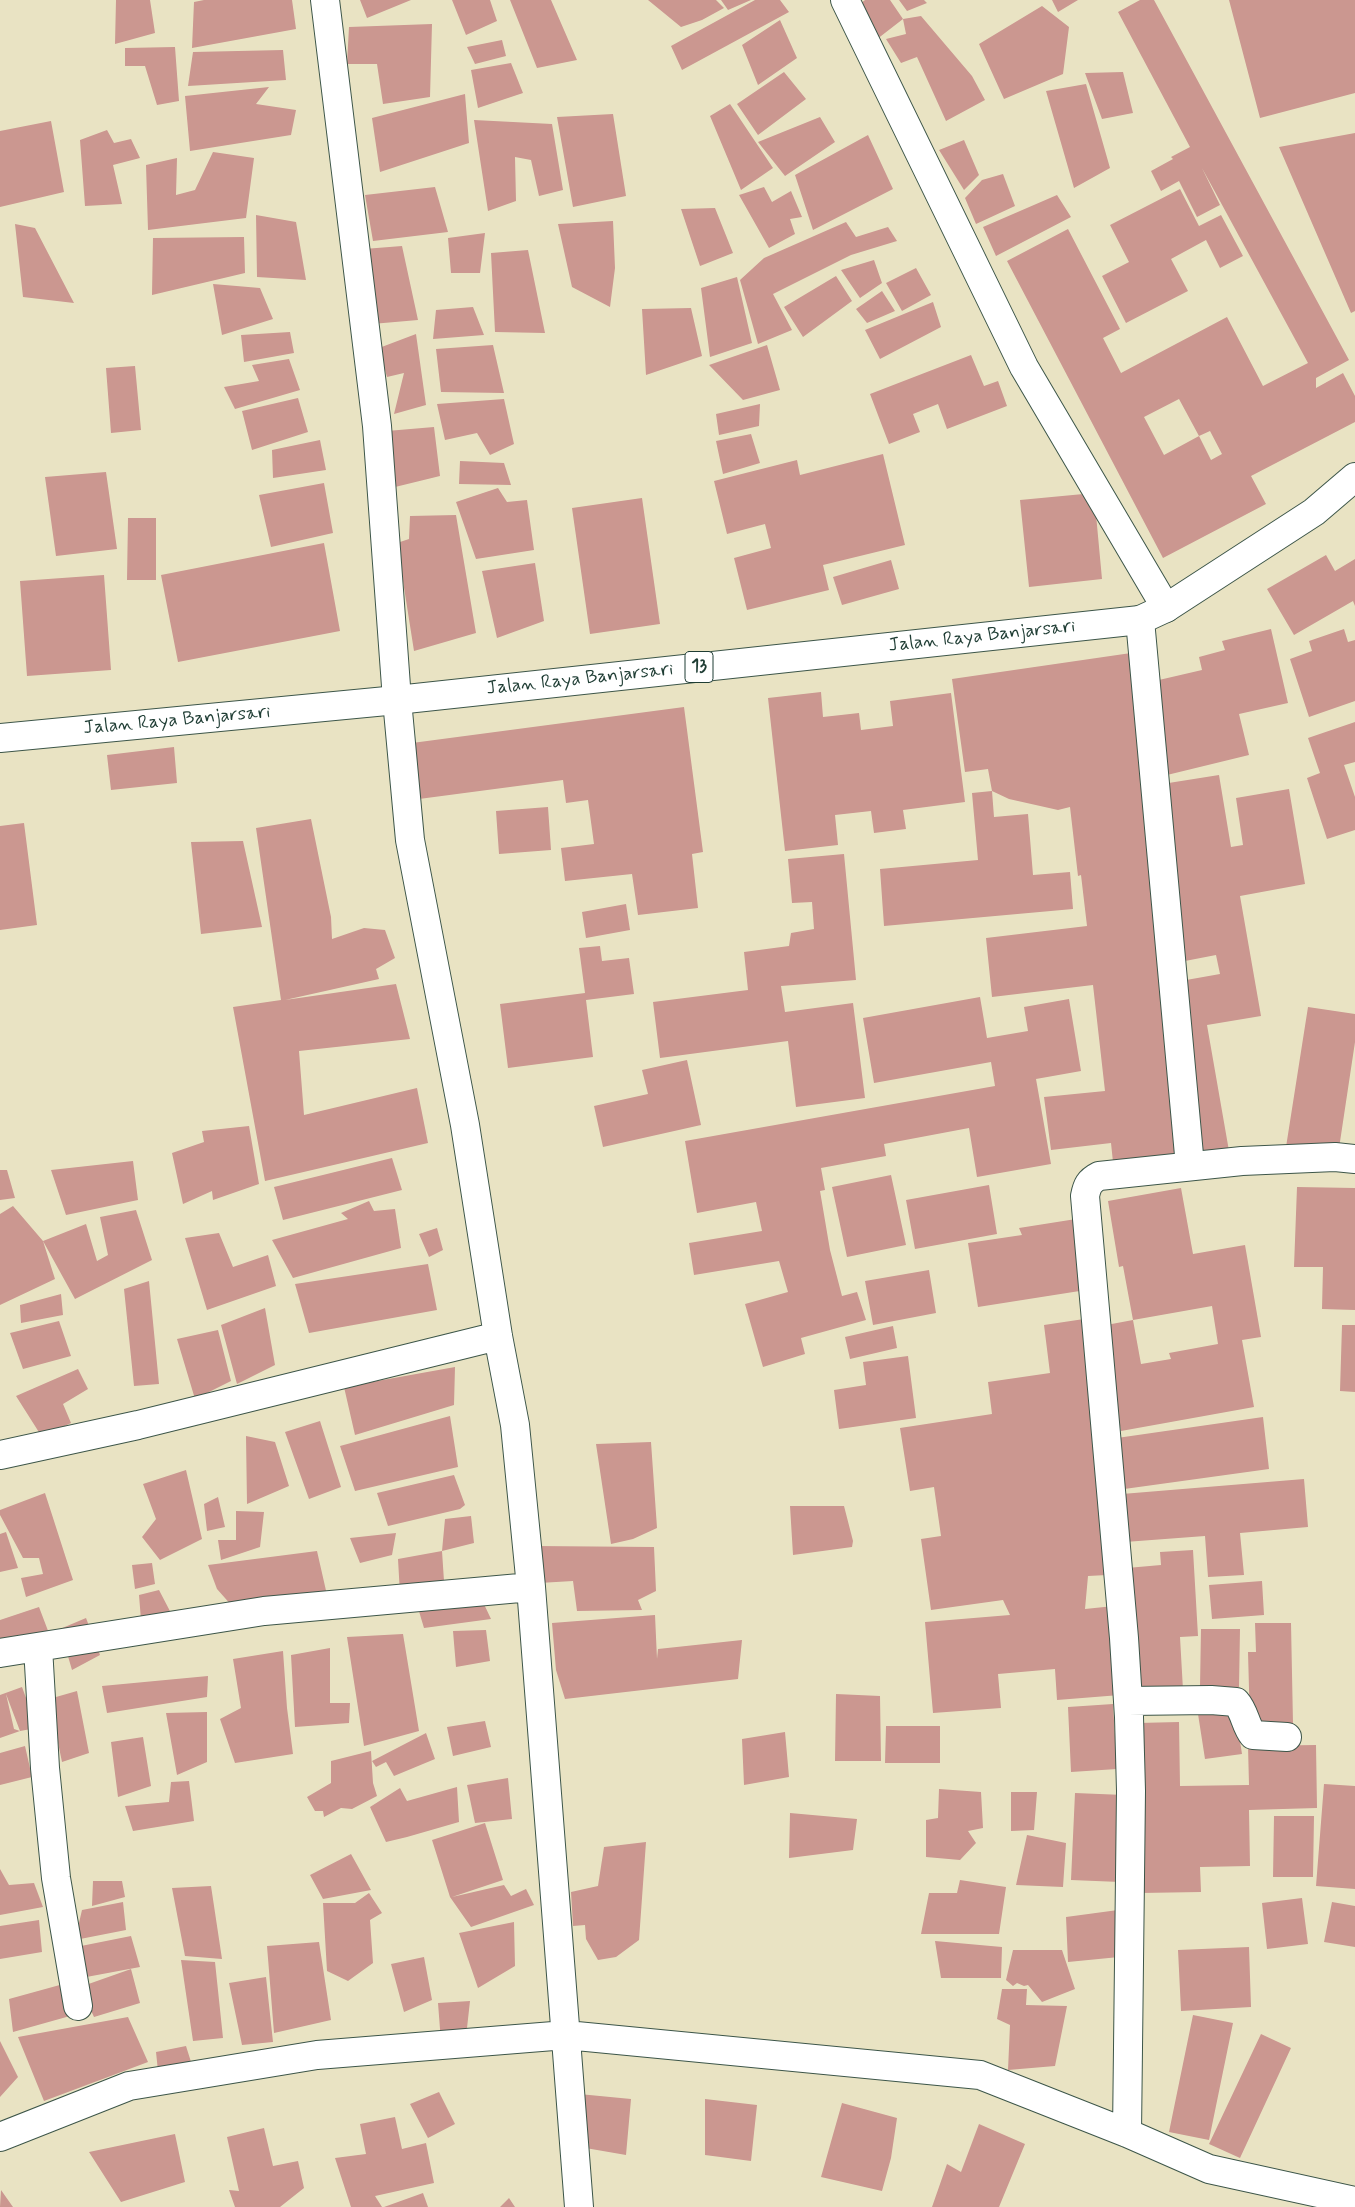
<!DOCTYPE html>
<html>
<head>
<meta charset="utf-8">
<style>
  body { margin:0 }
  canvas { display:block; background:#e9e3c3 }
</style>
</head>
<body>
<canvas width="1355" height="2207"></canvas>
<script>
const ctx = document.querySelector('canvas').getContext('2d');
ctx.lineJoin = 'round';
function fillPath(path, color) {
  ctx.fillStyle = color;
  ctx.fill(path, 'evenodd');
}
function stroke(path, color, width, dash) {
  ctx.strokeStyle = color;
  ctx.lineWidth = width;
  ctx.lineCap = dash ? 'butt' : 'round';
  ctx.setLineDash(dash || []);
  ctx.stroke(path);
}
function label(font, color, halo, rows, align = 'center') {
  ctx.font = font + ' Mynerve,sans-serif';
  ctx.lineWidth = 4;
  ctx.setLineDash([]);
  ctx.textBaseline = 'middle';
  ctx.strokeStyle = halo;
  ctx.fillStyle = color;
  for (const [text, x, y, turn = 0] of rows) {
    ctx.save();
    ctx.translate(x, y);
    ctx.rotate((+turn || 0) * Math.PI / 180);
    ctx.textAlign = isNaN(turn) ? turn : align;
    if (halo) ctx.strokeText(text, 0, 0);
    ctx.fillText(text, 0, 0);
    ctx.restore();
  }
}
const building = new Path2D(`
  M116,0H150L155,33L115,44Z
  M204,0H292L296,29L192,48L194,2Z
  M360,0H411L367,18Z
  M452,0H490L497,21L466,35Z
  M510,0H551L577,60L537,68Z
  M648,0H716L724,8L702,20L681,27Z
  M721,0H751L728,10Z
  M755,0H780L789,12L682,70L671,46Z
  M865,0H890L903,19L921,16L972,76L985,100L946,121L917,57L901,63L886,39L906,34L903,19L872,43L859,5Z
  M899,0H924L927,3L907,11Z
  M1052,0H1078L1058,12Z
  M1140,0H1154L1349,360L1316,378V388L1343,373L1355,396V422L1251,476L1266,504L1163,558L1007,261L1068,229L1120,329L1103,338L1121,373L1227,317L1263,386L1308,363L1202,168L1220,205L1197,217L1179,181L1161,191L1151,171L1173,159L1171,157L1190,147L1118,12ZM1179,399L1199,436L1210,431L1222,454L1211,460L1199,436L1164,455L1144,417Z
  M1229,0H1355V93L1260,118Z
  M1042,6L1069,27L1063,74L1004,99L979,44Z
  M780,20L797,58L758,85L742,45Z
  M432,24L430,97L383,104L377,64H347L349,27Z
  M502,40L506,56L475,64L467,47Z
  M175,47L179,101L157,105L145,66H125V48Z
  M283,50L286,80L188,86L193,52Z
  M511,63L523,93L478,108L471,70Z
  M784,72L806,99L758,135L737,104Z
  M1123,72L1133,113L1102,119L1085,73Z
  M1086,84L1110,168L1074,188L1046,91Z
  M269,87L256,104L296,110L291,135L190,151L185,96Z
  M465,94L469,143L380,172L372,118Z
  M730,104L773,168L741,190L710,116Z
  M613,114L626,196L573,207L557,117Z
  M820,117L835,142L785,176L758,142Z
  M474,120L552,124L563,190L539,196L531,160L515,157L516,201L488,211Z
  M51,121L64,192L0,207V131Z
  M107,130L114,143L131,139L140,158L113,165L122,204L85,206L80,140Z
  M1355,133V311L1351,313L1279,147Z
  M868,135L893,189L813,230L795,175Z
  M964,140L979,175L964,190L939,150Z
  M213,152L254,158L246,218L148,230L146,165L177,158L176,195L195,190Z
  M1003,174L1015,206L976,224L965,198L982,180Z
  M435,187L448,232L373,241L365,195Z
  M764,187L772,202L791,191L802,217L790,219L795,234L769,248L739,195Z
  M1180,189L1199,226L1221,215L1243,256L1220,268L1206,240L1171,259L1188,291L1126,323L1102,276L1129,262L1110,225Z
  M1057,195L1071,217L996,256L983,227Z
  M715,208L733,253L700,266L681,209Z
  M256,215L296,222L306,280L257,277Z
  M613,221L615,268L610,307L572,287L558,224Z
  M846,222L856,237L888,227L897,241L851,255L773,294L792,330L758,344L740,280L764,258Z
  M15,224L35,228L74,303L23,297Z
  M485,233L480,273H451L448,238Z
  M244,237L245,273L152,295L153,238Z
  M402,246L418,320L372,324L364,249Z
  M528,250L545,333L495,332L491,253Z
  M874,260L882,283L860,298L841,270Z
  M916,268L931,295L902,311L886,283Z
  M836,276L852,301L803,337L784,307Z
  M737,277L752,343L710,357L701,288Z
  M213,284L260,288L273,319L222,335Z
  M882,291L895,311L867,323L856,309Z
  M933,302L941,327L880,359L865,330Z
  M473,307L484,335L433,339L436,310Z
  M691,308L702,356L646,375L642,309Z
  M290,332L294,353L244,362L241,335Z
  M416,334L426,405L394,414L404,373L387,377L379,348Z
  M493,345L504,393L441,392L436,349Z
  M767,345L780,390L743,400L709,365Z
  M971,355L984,386L998,381L1007,406L947,429L938,404L913,414L920,432L889,444L870,394Z
  M289,359L300,390L235,409L224,387L259,381L252,365Z
  M135,366L141,430L111,433L106,368Z
  M298,398L308,432L252,450L242,411Z
  M504,399L514,444L490,455L477,433L445,440L437,404Z
  M760,404L759,426L719,435L716,414Z
  M434,427L440,476L391,488L387,431Z
  M751,434L760,463L723,474L716,441Z
  M320,440L326,470L273,478L272,450Z
  M883,454L905,545L823,565L829,590L747,610L734,558L771,548L765,524L727,534L714,481L797,460L800,475Z
  M460,461L504,463L511,485L459,484Z
  M106,472L117,549L56,556L45,477Z
  M324,483L333,533L271,547L259,495Z
  M498,488L507,502L527,500L534,550L476,559L456,502Z
  M1094,493L1102,579L1029,587L1020,500Z
  M642,498L660,624L590,634L572,508Z
  M456,515L476,633L414,651L397,543L409,539L410,516Z
  M128,518H156V580H127Z
  M324,543L340,631L178,662L161,575Z
  M1326,555L1335,571L1355,559V606L1353,601L1294,635L1267,589Z
  M891,560L899,589L842,605L833,577Z
  M535,563L544,621L497,638L482,571Z
  M104,575L111,670L27,676L20,581Z
  M1271,629L1288,703L1239,714L1249,755L1167,775L1146,683L1202,670L1199,657L1225,650L1222,641Z
  M1344,629L1348,642L1355,640V701L1309,717L1290,659L1312,651L1309,641Z
  M1131,653L1184,1153L1113,1162L1111,1143L1051,1150L1044,1097L1105,1091L1093,985L992,997L986,938L1087,926L1081,875L1078,876L1070,807L1058,810L1009,799L992,791L994,817L1028,814L1033,875L1070,872L1073,909L884,926L880,869L978,860L972,793L992,791L988,769L965,772L952,679Z
  M821,692L823,717L859,713L861,730L893,726L890,701L951,693L965,802L903,810L906,829L874,833L871,811L835,815L838,845L785,851L768,698Z
  M684,707L703,852L692,854L698,908L638,915L632,874L565,881L561,848L594,844L588,800L566,803L563,780L419,799L412,743Z
  M1355,722V762L1344,765L1355,797V830L1327,839L1307,778L1320,773L1308,738Z
  M174,747L177,783L111,790L107,755Z
  M1219,775L1231,847L1243,845L1236,798L1289,789L1305,884L1240,896L1261,1016L1207,1025L1229,1151L1204,1155L1175,982L1220,974L1216,955L1185,961L1156,785Z
  M548,807L551,850L499,854L496,811Z
  M311,819L331,917L332,939L364,928L385,930L395,958L376,969L379,979L285,1000L396,984L410,1039L299,1051L304,1115L417,1088L428,1143L265,1181L233,1007L281,1000L256,828Z
  M24,823L37,925L0,930V826Z
  M243,841L262,927L201,934L191,842Z
  M844,854L856,980L781,986L785,1012L853,1003L865,1098L796,1107L788,1041L660,1058L653,1002L748,990L744,952L789,946L791,933L814,929L812,902L792,903L788,859Z
  M626,904L630,930L586,938L582,912Z
  M600,946L602,961L629,958L634,994L586,1000L593,1057L508,1068L500,1004L585,993L579,948Z
  M980,997L987,1038L1028,1031L1024,1007L1069,999L1081,1071L1036,1079L1051,1164L977,1177L969,1128L884,1144L886,1156L821,1168L825,1190L820,1191L830,1250L842,1296L857,1292L866,1320L801,1338L805,1354L763,1367L745,1304L788,1292L779,1261L694,1275L689,1243L762,1231L756,1202L697,1213L685,1141L995,1086L991,1062L874,1083L863,1018Z
  M1308,1007L1355,1014V1042L1338,1155L1286,1147Z
  M687,1060L701,1125L603,1147L594,1106L648,1094L642,1070Z
  M249,1126L259,1184L213,1200L212,1191L183,1204L172,1153L204,1142L202,1131Z
  M392,1158L402,1190L283,1220L274,1187Z
  M133,1161L138,1200L66,1215L51,1170Z
  M0,1170H7L15,1198L0,1200Z
  M891,1175L906,1245L847,1257L832,1187Z
  M989,1185L997,1234L915,1249L906,1200Z
  M1297,1187L1355,1188V1310L1322,1309L1323,1267H1294Z
  M1181,1188L1193,1254L1245,1245L1261,1337L1242,1340L1254,1407L1121,1431L1101,1326L1133,1320L1123,1266L1119,1267L1108,1201ZM1212,1306L1218,1344L1169,1353L1171,1359L1141,1364L1133,1320Z
  M369,1201L374,1211L395,1209L401,1248L293,1278L272,1240L348,1219L341,1213Z
  M13,1206L43,1241L55,1279L0,1305V1214Z
  M136,1210L152,1260L75,1299L43,1241L86,1224L97,1261L108,1255L100,1217Z
  M1076,1219L1086,1290L978,1307L968,1243L1022,1235L1019,1228Z
  M437,1228L443,1250L429,1257L419,1234Z
  M219,1233L233,1267L268,1255L276,1286L207,1310L185,1238Z
  M428,1264L437,1310L309,1333L295,1284Z
  M929,1270L936,1313L873,1325L865,1281Z
  M149,1281L159,1384L134,1386L124,1289Z
  M61,1294L63,1315L21,1323L20,1305Z
  M265,1308L275,1365L237,1384L221,1325Z
  M1084,1319L1107,1575L1088,1576L1085,1609L1114,1606L1120,1695L1057,1700L1055,1669L998,1674L1001,1708L933,1713L925,1622L1010,1615L1003,1600L931,1610L921,1539L941,1536L934,1487L910,1491L900,1428L992,1414L988,1382L1050,1373L1044,1325Z
  M59,1321L71,1356L23,1369L10,1333Z
  M1342,1325H1355V1392L1340,1391Z
  M893,1326L897,1348L850,1359L845,1337Z
  M218,1330L231,1381L195,1399L177,1339Z
  M908,1356L916,1418L839,1429L834,1390L866,1385L863,1362Z
  M455,1367L454,1405L355,1435L344,1387Z
  M78,1369L88,1389L63,1404L71,1423L42,1437L16,1396Z
  M450,1416L458,1467L355,1491L340,1446Z
  M1263,1417L1269,1469L1117,1490L1110,1439Z
  M320,1421L341,1487L309,1499L285,1432Z
  M246,1436L275,1442L289,1486L247,1504Z
  M651,1442L657,1528L633,1539L611,1544L596,1444Z
  M186,1470L202,1539L160,1560L142,1537L156,1519L143,1484Z
  M454,1475L465,1505L460,1509L388,1526L377,1493Z
  M1304,1479L1308,1527L1240,1533L1244,1575L1208,1577L1205,1536L1125,1542L1122,1494Z
  M45,1493L73,1580L26,1597L21,1578L43,1574L39,1558H23L0,1515V1510Z
  M218,1497L225,1527L207,1531L204,1504Z
  M790,1506H844L853,1541L852,1547L793,1555Z
  M236,1511L264,1512L260,1547L221,1560L218,1540H236Z
  M471,1516L474,1543L442,1551L445,1519Z
  M6,1532L18,1568L0,1572V1534Z
  M396,1533L392,1555L360,1563L350,1538Z
  M535,1546L654,1547L656,1591L638,1600L642,1610L577,1611L573,1581L539,1583Z
  M1193,1550L1198,1636L1180,1637L1183,1690L1135,1694L1127,1568L1161,1565L1160,1552Z
  M317,1551L327,1595L240,1615L217,1589L208,1565Z
  M442,1551L444,1581L400,1594L398,1559Z
  M152,1563L155,1584L135,1589L132,1565Z
  M1262,1581L1264,1615L1212,1619L1209,1585Z
  M474,1583L491,1619L424,1628L415,1598Z
  M159,1590L172,1615L141,1620L139,1595Z
  M39,1607L50,1636L0,1663V1620Z
  M655,1615L657,1659L658,1649L742,1640L738,1679L565,1699L556,1670L552,1623Z
  M86,1618L100,1655L72,1670L60,1629Z
  M1255,1623H1291L1293,1724L1250,1725L1248,1652H1256Z
  M1201,1629H1240L1239,1687H1200Z
  M486,1630L490,1661L456,1667L453,1631Z
  M403,1634L419,1731L364,1746L347,1637Z
  M330,1648V1703H350L349,1723L295,1727L291,1655Z
  M283,1651L287,1708L293,1754L235,1763L220,1719L241,1708L233,1659Z
  M208,1676L207,1697L107,1713L102,1686Z
  M22,1687L37,1728L20,1731L6,1694L14,1729L20,1731L0,1738V1695Z
  M77,1691L89,1753L62,1762L49,1699Z
  M836,1694L880,1696L881,1761H835Z
  M1113,1704L1117,1769L1071,1772L1068,1707Z
  M1235,1709L1242,1754L1205,1759L1198,1714Z
  M207,1712V1762L177,1775L166,1713Z
  M485,1721L491,1747L453,1756L447,1727Z
  M1179,1722L1180,1786L1249,1785L1248,1746L1316,1745L1317,1808L1249,1810L1250,1866L1200,1867L1201,1892L1140,1893L1138,1723Z
  M886,1726H940V1763H885Z
  M785,1732L789,1777L744,1785L742,1739Z
  M426,1733L435,1759L394,1776L386,1762L376,1767L372,1761Z
  M143,1737L151,1786L118,1797L111,1742Z
  M25,1746L32,1777L0,1785V1753Z
  M371,1751L373,1783L377,1796L352,1809L341,1808L324,1817L323,1811H315L307,1797L331,1783V1761Z
  M508,1778L512,1819L475,1823L467,1785Z
  M189,1781L194,1821L133,1831L125,1806L169,1802L171,1782Z
  M1324,1784L1355,1786V1889L1316,1886Z
  M457,1787L459,1822L407,1837L386,1842L370,1807L400,1788L407,1801Z
  M939,1789L981,1792L983,1828L968,1831L976,1843L960,1860L926,1857V1820L938,1818Z
  M1011,1792H1037L1034,1830L1011,1831Z
  M1075,1793L1124,1795L1120,1882L1071,1880Z
  M790,1813L857,1819L853,1850L789,1858Z
  M1274,1816H1314L1313,1877H1273Z
  M485,1823L503,1880L452,1897L504,1885L511,1896L526,1889L534,1905L471,1927L450,1897L432,1840Z
  M1027,1835L1066,1843L1063,1887L1016,1885Z
  M646,1842L639,1940L616,1957L598,1960L586,1939L585,1925L573,1926L571,1892L598,1886L604,1847Z
  M351,1854L371,1890L323,1899L310,1875Z
  M0,1869L9,1885L34,1883L43,1907L0,1915Z
  M960,1880L1006,1887L999,1934H921L929,1893H957Z
  M93,1881H122L125,1897L92,1906Z
  M211,1886L222,1959L185,1956L172,1888Z
  M369,1893L382,1913L370,1920L373,1963L348,1981L327,1971L323,1903H355Z
  M1302,1898L1308,1944L1267,1949L1262,1903Z
  M123,1902L126,1930L75,1940L82,1910Z
  M1332,1902L1355,1906V1947L1324,1942Z
  M1118,1910L1119,1957L1068,1962L1066,1917Z
  M39,1920L42,1952L0,1959V1926Z
  M514,1922L515,1966L478,1988L459,1933Z
  M131,1936L140,1967L81,1978V1946Z
  M935,1941L1002,1947L1001,1978H941Z
  M319,1942L331,2020L274,2033L267,1946Z
  M1249,1947L1251,2007L1181,2011L1178,1950Z
  M1013,1950H1062L1075,1989L1042,2002L1028,1985L1024,1986L1017,1983L1013,1986L1006,1980Z
  M424,1957L432,2000L404,2012L391,1964Z
  M181,1960L215,1962L223,2038L193,2041Z
  M131,1969L140,2003L94,2017L80,1987Z
  M266,1977L273,2042L242,2045L229,1983Z
  M67,1983L70,2016L13,2032L9,1999Z
  M1002,1989H1027L1026,2005L1067,2006L1055,2066L1008,2070L1010,2025L997,2019Z
  M470,2001L466,2037L441,2042L438,2003Z
  M1193,2015L1233,2023L1209,2140L1169,2132Z
  M128,2017L148,2062L44,2101L18,2037Z
  M1261,2034L1291,2048L1240,2158L1209,2144Z
  M0,2041L18,2077L0,2097Z
  M186,2046L197,2081L160,2090L156,2052Z
  M439,2092L455,2124L428,2138L410,2104Z
  M579,2094L631,2099L626,2155L574,2146Z
  M705,2099L757,2105L751,2161L705,2155Z
  M842,2103L897,2118L891,2158L882,2191L821,2177Z
  M395,2117L402,2149L426,2143L434,2183L375,2196L382,2207H351L335,2158L366,2154L360,2124Z
  M979,2124L1025,2144L999,2207H932L947,2164L961,2172Z
  M264,2128L273,2166L298,2161L304,2188L280,2207H235L229,2190L239,2191L227,2137Z
  M175,2134L185,2182L121,2202L89,2152Z
  M1,2190L13,2207H0Z
  M423,2193L428,2207H384Z
  M509,2198L515,2207H500Z`);
const street = new Path2D(`
  M325,0L377,426L397,700L410,840L465,1125L498,1336L515,1425L531,1587L579,2207
  M845,0L1024,367L1166,608
  M1140,620L1190,1166
  M0,1455L138,1425L498,1336
  M38,1647L45,1768L56,1878L78,2006
  M0,1653L264,1611L531,1587
  M1128,1701L1211,1700L1236,1702C1245,1712 1245,1725 1253,1735L1287,1737
  M1127,2133L1131,1791L1129,1717L1124,1638L1085,1196C1087,1186 1089,1181 1099,1176L1242,1161L1335,1157L1355,1159
  M0,2137L129,2086L317,2055L566,2035L980,2075L1127,2133L1209,2169L1355,2201`);
const highway = new Path2D(`
  M0,738L397,700L1140,620L1166,608L1314,512L1355,477`);
const shields = [
  [699,667,28]
];
const shieldNames = [
  ["13",699,667]
];
const streetNames = [
  ["Jalan Raya Banjarsari",982,637,-6],
  ["Jalan Raya Banjarsari",580,680,-6],
  ["Jalan Raya Banjarsari",177,721,-5]
];
fillPath(building, '#cb9790');
stroke(street, '#3d5649', 30);
stroke(highway, '#3d5649', 30);
stroke(street, '#fff', 28);
stroke(highway, '#fff', 28);
for (const [x, y, w] of shields) {
  const box = new Path2D();
  box.roundRect(x - w / 2, y - 15.5, w, 31, 4);
  ctx.fillStyle = '#fff';
  ctx.fill(box);
  stroke(box, '#1f3d34', 1);
}
label('bold 18px', '#1f3d34', null, shieldNames);
label('19px', '#1f3d34', '#fff', streetNames);
</script>
</body>
</html>
